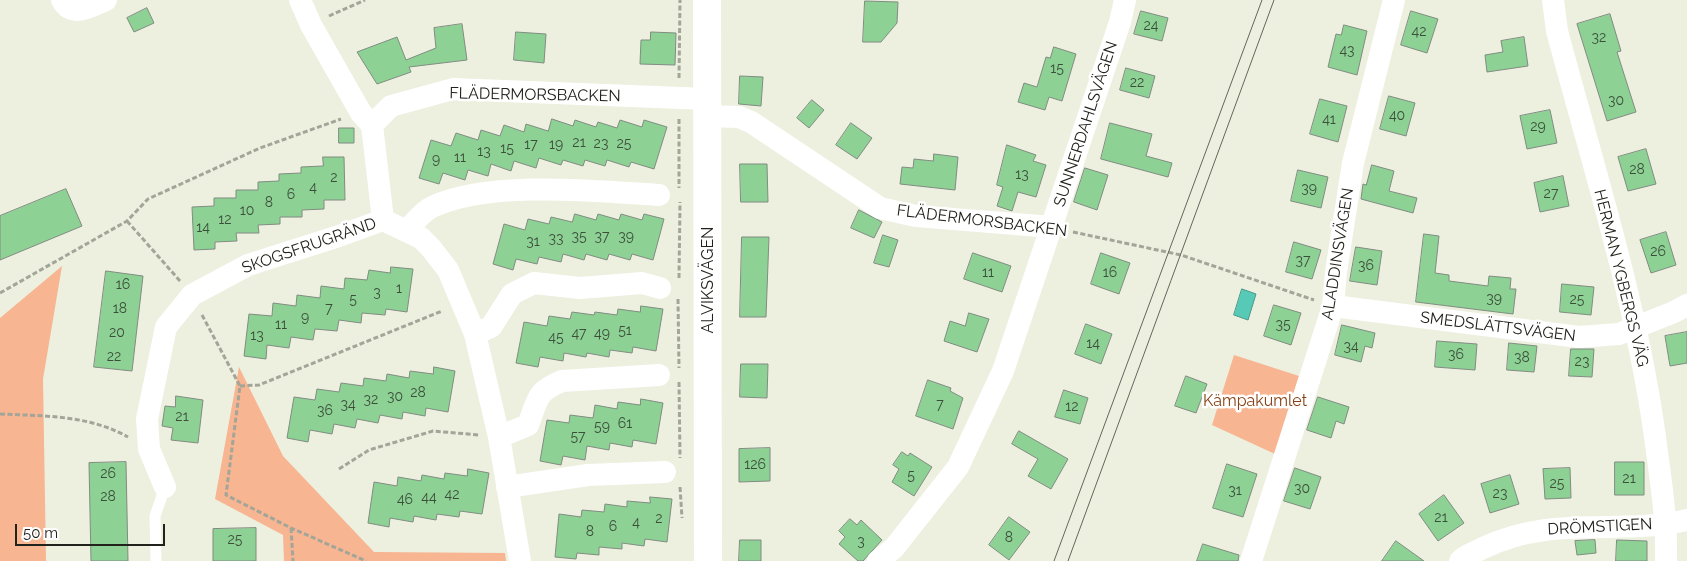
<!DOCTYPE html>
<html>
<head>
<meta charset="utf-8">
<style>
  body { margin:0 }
  #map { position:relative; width:1687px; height:561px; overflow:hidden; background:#edefdf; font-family:Raleway,sans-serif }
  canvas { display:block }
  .scale { position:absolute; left:15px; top:524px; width:150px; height:22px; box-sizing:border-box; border:2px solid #21221c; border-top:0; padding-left:6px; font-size:15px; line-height:18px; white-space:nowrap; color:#21221c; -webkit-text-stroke:4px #fff; paint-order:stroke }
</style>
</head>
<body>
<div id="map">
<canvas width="1687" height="561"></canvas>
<div class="scale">50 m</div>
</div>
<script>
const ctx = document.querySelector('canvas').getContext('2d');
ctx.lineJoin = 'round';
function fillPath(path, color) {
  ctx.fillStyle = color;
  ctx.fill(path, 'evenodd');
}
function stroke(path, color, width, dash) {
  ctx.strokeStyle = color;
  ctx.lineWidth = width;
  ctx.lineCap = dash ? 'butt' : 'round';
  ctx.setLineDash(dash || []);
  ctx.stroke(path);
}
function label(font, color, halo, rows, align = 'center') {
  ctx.font = font + ' Raleway,sans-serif';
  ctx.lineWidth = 5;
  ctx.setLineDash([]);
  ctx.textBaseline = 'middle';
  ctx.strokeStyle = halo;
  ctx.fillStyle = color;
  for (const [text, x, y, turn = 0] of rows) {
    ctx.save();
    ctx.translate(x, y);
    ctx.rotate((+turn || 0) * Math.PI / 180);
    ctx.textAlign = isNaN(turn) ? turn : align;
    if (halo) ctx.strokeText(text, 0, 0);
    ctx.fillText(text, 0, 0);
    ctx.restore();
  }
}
const green = new Path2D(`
  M62,266L43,379L46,561H0V318Z
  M1234,355L1299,376L1275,454L1212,425Z
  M239,367L283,456L374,552L505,553L506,561H284L283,535L215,499Z`);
const water = new Path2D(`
  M1242,289L1256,294L1248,320L1234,315Z`);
const building = new Path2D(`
  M865,1L898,2L897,23L881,42H863Z
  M147,8L154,23L134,32L127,18Z
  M1141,11L1168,18L1162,41L1134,34Z
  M1411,11L1438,19L1427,53L1401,45Z
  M1610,14L1621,51L1617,52L1636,112L1607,121L1577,24Z
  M462,24L467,60L409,67L411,72L377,84L357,52L397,37L406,60L436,48L434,28Z
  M1344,25L1367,31L1357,75L1328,67L1336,34L1341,35Z
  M516,32L546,34L544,63L514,60Z
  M651,32L676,33L675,65L640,64L641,40H650Z
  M1524,37L1528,66L1487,72L1485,55L1503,52L1501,41Z
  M1054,47L1076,54L1062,101L1049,97L1045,110L1018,102L1024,83L1037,87L1046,57L1050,58Z
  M1126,68L1155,76L1149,98L1120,90Z
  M740,76L763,77L761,106L739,104Z
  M1389,96L1415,103L1406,136L1380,129Z
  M1320,99L1347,106L1338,142L1310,134Z
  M812,100L824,110L809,128L797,118Z
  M1550,110L1557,143L1527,149L1520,116Z
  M552,119L573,126L575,120L596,127L598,122L617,128L620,120L642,127L644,120L667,127L654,169L631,162L629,167L607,160L605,166L585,160L583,166L563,160L561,165L539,158L536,168L514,161L511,171L491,164L488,176L468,170L465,180L443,173L439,184L419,178L431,140L451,146L456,133L478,140L481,130L500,136L504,125L524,132L526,124L548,131Z
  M851,123L872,138L857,159L836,145Z
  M1110,123L1152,134L1146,156L1172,163L1168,177L1101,159Z
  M339,128H354V143H339Z
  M1007,145L1036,155L1033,161L1046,165L1036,197L1018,192L1012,211L997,206L1003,187L997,185Z
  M1646,149L1656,184L1628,191L1618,157Z
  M934,154L958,157L955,190L900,184L902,167L913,168L914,159L933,161Z
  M323,157H344L345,200H324V209L302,210V217H280V224L258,225L259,233H236L237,241L215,242V249L194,250L192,207L214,206V198H236V190H258V182L279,181V174L301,173V167L323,166Z
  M740,164H767L768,202H741Z
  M1372,165L1394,171L1389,191L1417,198L1413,213L1361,199L1363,184L1366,185Z
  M1085,168L1108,175L1097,210L1074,202Z
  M1298,170L1328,177L1321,208L1291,201Z
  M1563,176L1569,206L1540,212L1534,183Z
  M66,189L82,226L0,260V216Z
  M859,210L882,222L874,238L851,228Z
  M575,214L596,220L598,214L619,220L621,214L642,220L644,214L664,219L653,260L632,254L630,260L609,254L607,260L586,254L584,260L563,254L561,262L539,257L537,264L516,259L513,270L493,264L504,224L525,230L528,219L549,224L551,217L572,222Z
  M1666,232L1676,265L1651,273L1640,240Z
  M1424,234L1439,236L1435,273L1449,275V281L1488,286L1489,276L1511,278L1510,289H1516L1513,314L1416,302Z
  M883,235L898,240L889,267L874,263Z
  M742,237H769L766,317H740Z
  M1294,242L1321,250L1312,279L1286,272Z
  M1356,247L1382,251L1377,285L1350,281Z
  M973,253L1011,266L1002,292L964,279Z
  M1101,253L1130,263L1119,294L1091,284Z
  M391,267L413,269L407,312L386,309L385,315L362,313L361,323L339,320L337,331L315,329L313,340L291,337L289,348L267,345L266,359L244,356L249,314L272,316L273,303L296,306L297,295L320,298L321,286L344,289L345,278L367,280L369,270L390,273Z
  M106,271L143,276L132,371L94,367Z
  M1562,284L1594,287L1591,315L1560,312Z
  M1274,305L1301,313L1291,345L1264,336Z
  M641,306L663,309L656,351L633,347L632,353L610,350L609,357L587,353L586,357L564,353L563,361L540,357L538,367L516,363L524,322L547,326L549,316L570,319L572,312L594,315L595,312L617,315L618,309L640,312Z
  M969,313L989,319L977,352L944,341L950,321L965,326Z
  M1086,324L1112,334L1101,364L1075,354Z
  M1342,325L1375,333L1372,348L1365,346L1361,362L1335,355Z
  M1687,332V363L1670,366L1665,336Z
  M1437,341L1477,344L1475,370L1435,367Z
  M1509,343L1537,346L1534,372L1507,370Z
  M1571,349H1594L1592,377L1569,376Z
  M741,364H768L767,398L740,397Z
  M434,367L455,371L448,412L426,408L425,416L403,412L402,419L380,415L378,423L357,419L355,428L334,424L332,434L310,430L308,442L287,438L294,397L315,400L317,389L339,392L341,383L363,386L364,378L386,381L387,374L409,378L410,371L433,374Z
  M1186,376L1207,384L1196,413L1175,406Z
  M928,380L951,388L950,391L963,398L953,429L916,416Z
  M1064,390L1088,398L1080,424L1055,417Z
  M176,396L203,400L198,443L171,440L173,428L162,426L165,406L175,407Z
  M1318,397L1349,407L1344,424L1336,421L1331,438L1307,430Z
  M641,399L663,403L656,444L633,440L632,447L610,443L609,450L587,446L585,460L563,456L561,465L540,461L547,420L569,423L570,415L593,418L595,405L617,409L618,402L640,405Z
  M1019,431L1068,459L1051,489L1028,476L1038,459L1012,444Z
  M770,448V481L739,482V449Z
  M902,452L908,456L910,453L932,467L914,496L892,482L899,469L893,465Z
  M126,462L128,561H91L89,463Z
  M1615,462H1644V495H1615Z
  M1227,464L1257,474L1243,517L1213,508Z
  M1295,468L1321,477L1310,509L1284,501Z
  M1570,468L1571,498L1545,499L1543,469Z
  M468,469L489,473L482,514L460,511L459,517L437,514L436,520L414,516L413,522L390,518L389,527L368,523L374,482L397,486L398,477L421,481L422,475L444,479L445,473L467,476Z
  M1510,475L1519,504L1490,513L1481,484Z
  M1444,495L1464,523L1438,541L1419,514Z
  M650,497L672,499L667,542L645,539L644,546L622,543V549L599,547V555L577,553L576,559L555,557L559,514L581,517L582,510L604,512L605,504L627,507V501L650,503Z
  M1009,517L1030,532L1009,560L989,545Z
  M850,519L857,525L861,520L882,540L863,561H858L839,544L845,537L839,531Z
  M256,528V561H213V529Z
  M740,540H761V561H739Z
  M1595,540L1596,553L1577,555L1575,541Z
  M1617,540L1647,541V561H1616Z
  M1396,541L1424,561H1382Z
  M1203,544L1239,555L1238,561H1197Z`);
const path = new Path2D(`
  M329,16L365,0
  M679,78L680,0
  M679,119V188
  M127,221L180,281
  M1073,232L1181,255L1314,300
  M679,278L680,202
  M0,293L127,221L148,199L260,148L341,119
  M678,299L679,368
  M202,315L240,386L226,495L291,528L366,561
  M679,382L680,458
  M240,386L259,385L442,311
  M0,414C44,416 89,415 128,437
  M339,469L369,450L433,431L479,435
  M680,487L682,518
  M291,528L293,561`);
const service = new Path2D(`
  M156,561L155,516L165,487`);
const minor = new Path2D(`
  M62,0C72,19 91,6 106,0
  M300,0L311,25L361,113L372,125L383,220L421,238L431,248L448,270L475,334L499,437L520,561
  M1553,0L1557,31C1594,170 1639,308 1657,452C1662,488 1667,524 1666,561
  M707,116L739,117L751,122L880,208L916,216L1052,227
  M372,125L391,106L453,89L707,99
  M407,230C414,223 423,211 432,207C490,180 596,191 659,195
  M1333,306L1579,337L1619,334L1674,312L1687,305
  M475,334L491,327L512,294L534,283L580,288L642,283L660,288
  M499,437L528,425C538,400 535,392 562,381L659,375
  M165,487L149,449L147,419L166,327L192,295L248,265L339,236L383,220
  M507,487L588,475L665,472
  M878,561L894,548L958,467L1003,371L1120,22L1125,0
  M1251,561L1333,306L1336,272L1353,163L1394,0
  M1460,561C1465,555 1476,552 1483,548C1553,514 1617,536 1687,520`);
const tertiary = new Path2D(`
  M707,0L708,561`);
const tram = new Path2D(`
  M1054,561L1262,0
  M1068,561L1274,0`);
const numberNames = [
  ["24",1151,26],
  ["42",1419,32],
  ["32",1599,38],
  ["43",1347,51],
  ["15",1057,69],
  ["22",1137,83],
  ["30",1616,101],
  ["40",1397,116],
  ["41",1329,120],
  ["29",1538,127],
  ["21",579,143],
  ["23",601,144],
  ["25",624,144],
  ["17",531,145],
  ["19",556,145],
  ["15",507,149],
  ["13",484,152],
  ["11",460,158],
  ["9",436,160],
  ["28",1637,170],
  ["13",1022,175],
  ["2",334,178],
  ["4",313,188],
  ["39",1309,189],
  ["27",1551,194],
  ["6",291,195],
  ["8",269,203],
  ["10",247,211],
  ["12",225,220],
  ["14",203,228],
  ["35",579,237],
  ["37",602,237],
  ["39",626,237],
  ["33",556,239],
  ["31",533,242],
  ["26",1658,252],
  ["37",1303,261],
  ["36",1366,266],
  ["11",988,273],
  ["16",1110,273],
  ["16",123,285],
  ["1",399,289],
  ["3",377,293],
  ["39",1494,299],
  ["5",353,300],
  ["25",1577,300],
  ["18",120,309],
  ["7",329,309],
  ["9",305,318],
  ["11",281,325],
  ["35",1283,325],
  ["51",625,331],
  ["20",117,333],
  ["47",579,334],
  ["49",602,334],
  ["13",257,336],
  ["45",556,338],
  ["14",1093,344],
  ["34",1351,347],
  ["36",1456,355],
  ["22",114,357],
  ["38",1522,358],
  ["23",1582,362],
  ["28",418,393],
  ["30",395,397],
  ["32",371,400],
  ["34",348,405],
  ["7",940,405],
  ["12",1072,407],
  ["36",325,411],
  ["21",182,417],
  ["61",625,424],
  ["59",602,427],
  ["57",578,437],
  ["126",755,465],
  ["26",108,474],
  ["5",911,476],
  ["21",1629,479],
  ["25",1557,484],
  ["30",1302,489],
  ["31",1235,491],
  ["23",1500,494],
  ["42",452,495],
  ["28",108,497],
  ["44",429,498],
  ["46",405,500],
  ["21",1441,518],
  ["2",659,519],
  ["4",636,523],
  ["6",613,527],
  ["8",590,532],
  ["8",1009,538],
  ["25",235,540],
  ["3",861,542]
];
const streetNames = [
  ["FLÄDERMORSBACKEN",535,95,1],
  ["SUNNERDAHLSVÄGEN",1086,124,-72],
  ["FLÄDERMORSBACKEN",982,221,7],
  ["SKOGSFRUGRÄND",309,246,-19],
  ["ALADDINSVÄGEN",1338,254,-81],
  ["HERMAN YGBERGS VÄG",1621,278,76],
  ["ALVIKSVÄGEN",708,280,-90],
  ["SMEDSLÄTTSVÄGEN",1498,327,7],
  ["DRÖMSTIGEN",1600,527,-3]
];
const parkNames = [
  ["Kämpakumlet",1255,401]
];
fillPath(green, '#f7b592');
fillPath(water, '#57cab7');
stroke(water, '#479888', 1);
fillPath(building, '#8dd195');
stroke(building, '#808c81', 1);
stroke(path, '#a3a598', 3, [5, 2.5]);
stroke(service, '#fff', 11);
stroke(minor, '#fff', 22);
stroke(tertiary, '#fff', 28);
stroke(tram, '#64665c', 1);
label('14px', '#3c4e3a', null, numberNames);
label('16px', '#21221c', '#fff', streetNames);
label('16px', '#874114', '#fff', parkNames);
</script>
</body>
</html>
